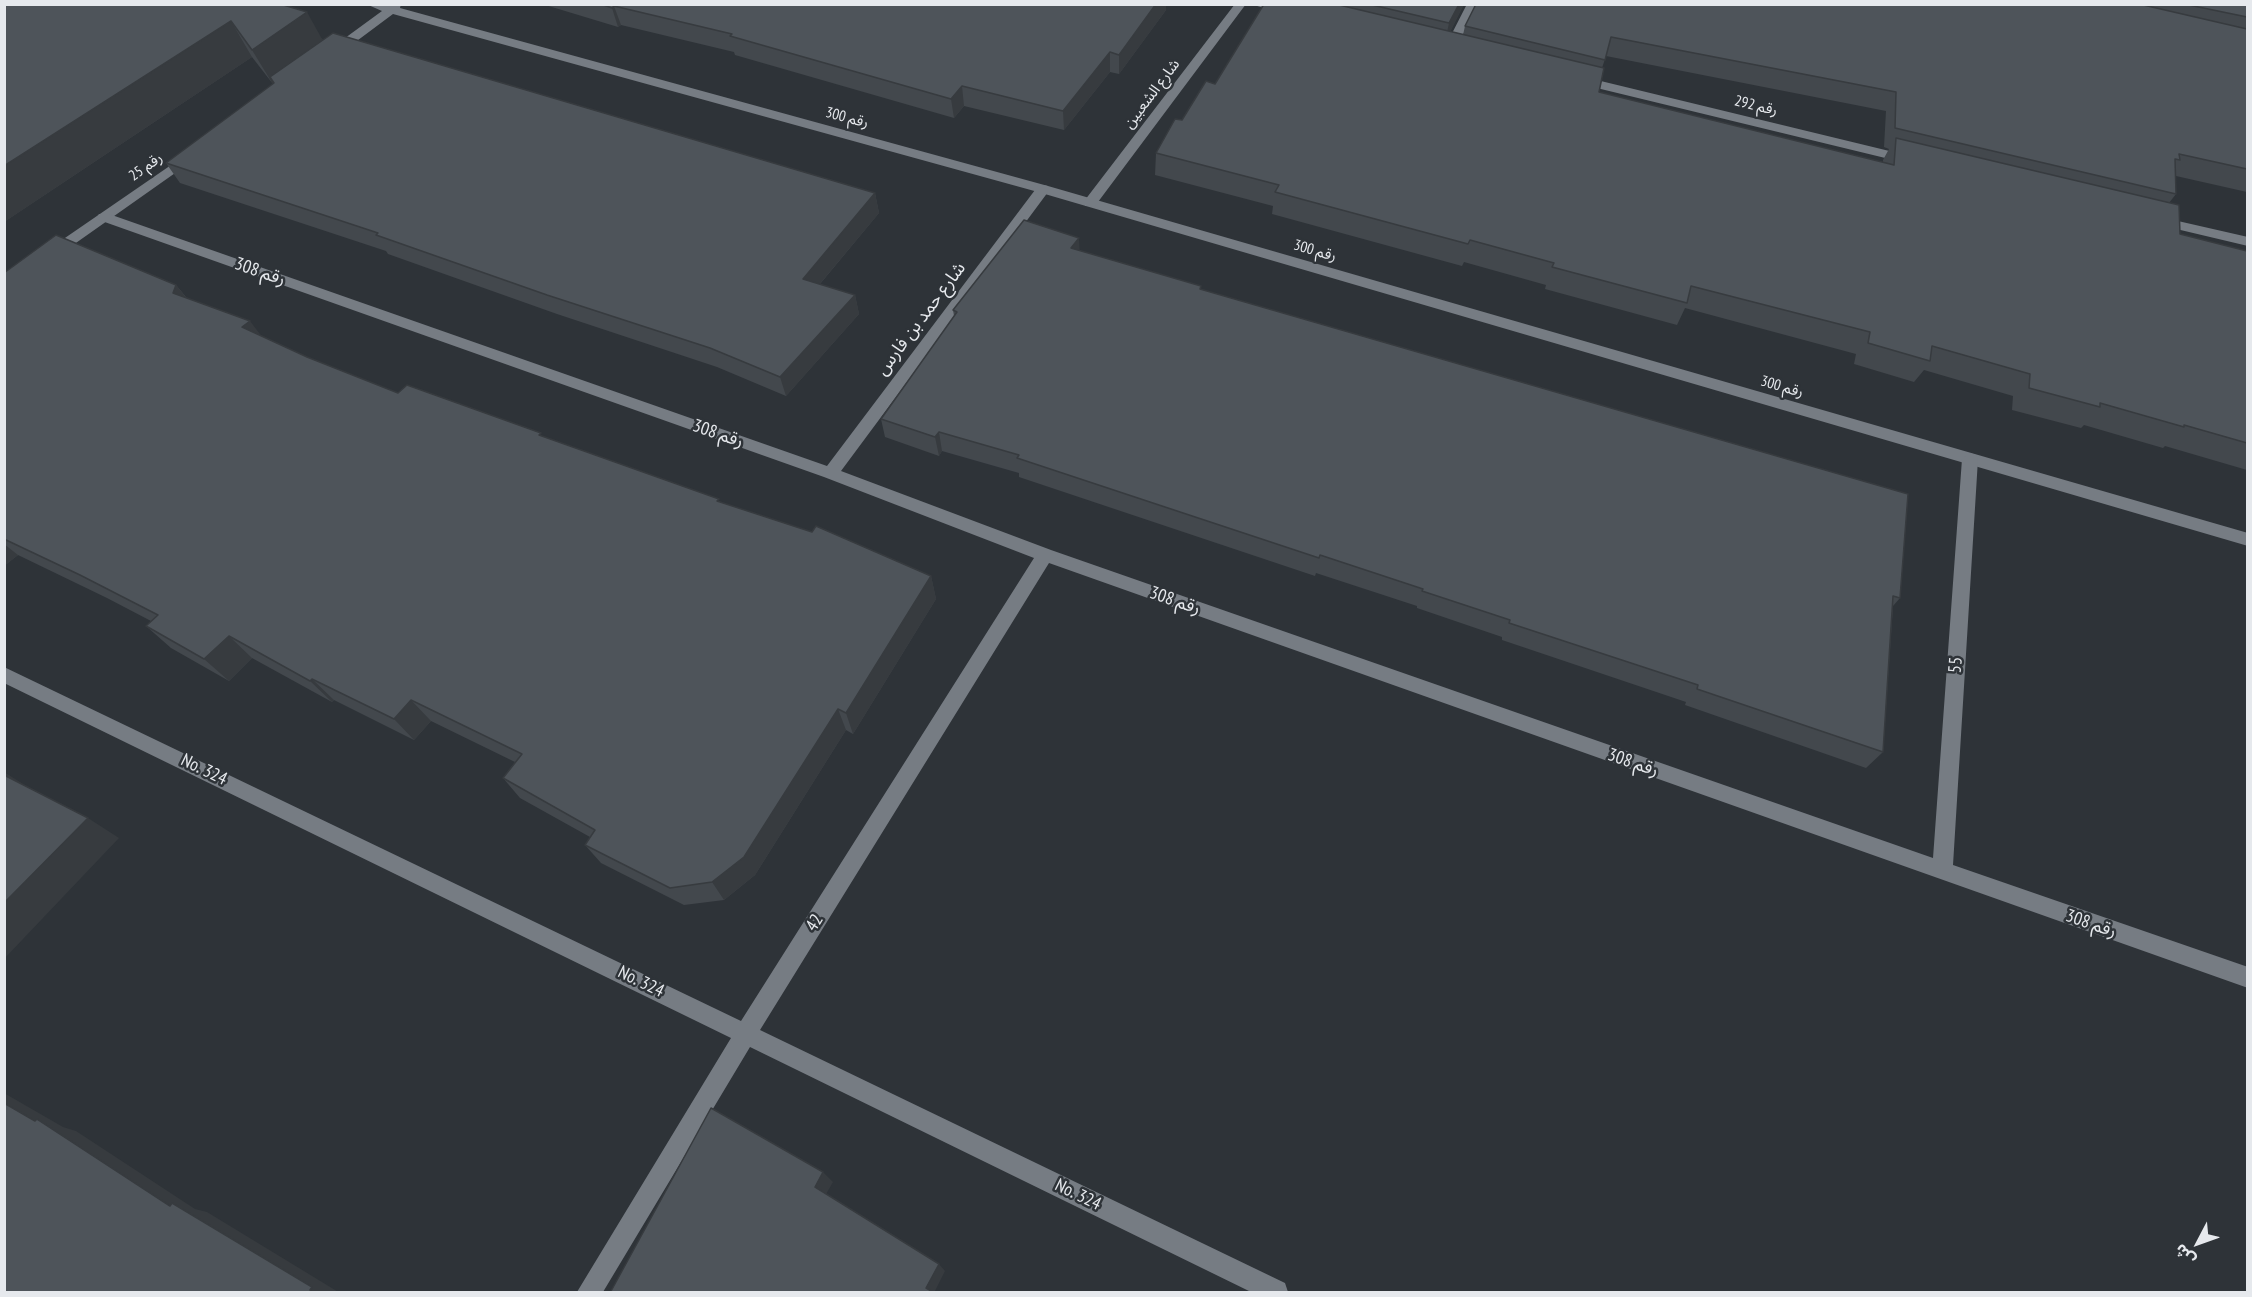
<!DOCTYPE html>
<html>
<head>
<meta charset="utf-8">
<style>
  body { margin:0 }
  #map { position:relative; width:2252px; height:1297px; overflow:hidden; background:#2e3338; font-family:"PT Sans Narrow","Noto Sans Arabic",sans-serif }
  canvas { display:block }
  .frame { position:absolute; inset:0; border:6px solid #e6e9ed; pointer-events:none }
  .north { position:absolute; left:2168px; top:1213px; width:60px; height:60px; -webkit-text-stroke:4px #2e3338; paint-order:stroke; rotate:229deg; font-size:16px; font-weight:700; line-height:24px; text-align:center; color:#e6e9ed }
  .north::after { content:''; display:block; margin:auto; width:21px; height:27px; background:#e6e9ed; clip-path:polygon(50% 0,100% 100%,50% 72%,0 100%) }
</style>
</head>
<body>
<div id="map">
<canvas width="2252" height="1297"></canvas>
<div class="frame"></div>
<div class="north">ش</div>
</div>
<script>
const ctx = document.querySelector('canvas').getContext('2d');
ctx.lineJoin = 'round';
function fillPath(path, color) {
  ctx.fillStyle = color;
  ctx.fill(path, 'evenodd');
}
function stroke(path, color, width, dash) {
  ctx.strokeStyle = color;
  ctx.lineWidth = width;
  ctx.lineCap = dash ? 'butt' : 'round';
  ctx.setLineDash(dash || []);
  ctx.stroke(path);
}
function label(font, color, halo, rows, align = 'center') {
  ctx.font = font + ' "PT Sans Narrow","Noto Sans Arabic",sans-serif';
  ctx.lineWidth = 5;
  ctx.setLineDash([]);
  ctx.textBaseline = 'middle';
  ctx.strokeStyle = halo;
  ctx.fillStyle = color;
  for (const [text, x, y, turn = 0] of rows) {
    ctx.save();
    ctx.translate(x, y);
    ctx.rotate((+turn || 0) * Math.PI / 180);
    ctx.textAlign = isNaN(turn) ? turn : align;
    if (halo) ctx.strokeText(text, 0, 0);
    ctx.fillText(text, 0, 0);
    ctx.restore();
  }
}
const lane = new Path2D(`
  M366,4H401L400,8L1048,186L2248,533V546L1038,192L393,14L338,55H330V49L382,11Z
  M190,152L195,153V159L56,257H46V251Z`);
const street = new Path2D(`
  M1235,4H1246L1095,206H1085V200Z
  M1250,4H1273L1292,11L1286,14Z
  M1467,4H1479L1454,52H1446L1444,49Z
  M1576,75L1910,156L1917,160L1910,164L1572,82L1570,79Z
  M1043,185L1048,186V192L841,471L1051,550L1933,858L1962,459L1970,453L1976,455L1978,459L1953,865L2248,967V988L1049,563L760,1030L1285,1283L1288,1292H1251L750,1047L603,1292H577L731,1038L4,683V667L741,1021L1034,558L824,477L99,220L97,217L99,214H109L827,466L1038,186Z
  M2156,216L2248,237V246L2151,223L2149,220Z`);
const wall = new Path2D(`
  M4,4L287,6L323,40L875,193L879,213L820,284L855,295L859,314L786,396L717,367L557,314L388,254L386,251L180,183L166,163L273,84L252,57L4,222Z
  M542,4H1166V10L1119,74L1110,72L1064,130L964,106L954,118L735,55L734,52L621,25L618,27Z
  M1264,4H1464L1450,32L1463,35L1465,26L1476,4H2247V192L2176,176V194L2169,203L2180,234L2247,251V470L2165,446L2163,448L2084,425L2081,428L2012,410L2013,396L1924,370L1914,382L1854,364L1856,354L1685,308L1677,325L1545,289L1546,285L1464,262L1462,266L1272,214L1273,206L1155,175L1156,153L1182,120L1215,84ZM1606,56L1886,111L1884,147L1889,149L1883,160V162L1599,92L1602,68Z
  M1080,251L1201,286V290L1900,598L1893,606L1883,752L1866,768L1685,705L1686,702L1502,640V637L1417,608V606L1316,573L1315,576L1019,477V473L942,451L939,456L885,437L881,419L954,316L953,310Z
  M4,273L176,285L186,297L260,336L307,357L398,393L543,437L720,502L931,576L936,599L853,734L846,730L755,875L724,900L684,905L601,863L585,845L590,837L520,798L503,778L515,762L431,721L414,740L334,700L332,702L252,658L229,681L171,648L146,626L151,621L107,598L18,555L4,566Z`);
const shadedWall = new Path2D(`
  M267,4H286L295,21L307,12L327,48L270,77L275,85L274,86L252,50Z
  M1156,4H1166V10L1119,74V55Z
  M1459,4H1464L1445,42L1449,23Z
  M614,6L621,25L618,27L612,8Z
  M231,21L252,57L4,222V166Z
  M1110,52V72L1064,130L1063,111Z
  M962,86L964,106L954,118L951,99Z
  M875,193L879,213L808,298L803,279Z
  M1079,238L1080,258L1071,248Z
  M176,285L196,310L173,293Z
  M855,295L859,314L786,396L780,377Z
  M250,321L269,346L242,327Z
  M939,432L942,451L939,456L935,437Z
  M4,544L18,555L4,566Z
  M931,576L936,599L853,734L846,713Z
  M229,636L252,658L229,681L204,659Z
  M312,679L334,700L332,702L310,681Z
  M411,700L431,721L414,740L394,719Z
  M838,709L846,730L755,875L724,900L712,882Z
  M4,772L23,784L20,787L4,777Z
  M88,818L119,838L4,959V903Z
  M4,1093L63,1127L76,1131L195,1209L207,1212L340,1293H313L170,1206L4,1103Z
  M823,1172L833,1182L825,1196L815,1187Z
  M939,1264L945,1271L934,1293L926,1288Z`);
const building = new Path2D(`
  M4,4H280L307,12L252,50L231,21L4,166Z
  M601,4H1156L1119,55L1110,52L1063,111L962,86L951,99L730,36L732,34L614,6L612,8Z
  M1264,4H1335L1604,68L1599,92L1894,165L1896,138L2179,205L2180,234L2247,251V443L2184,425V427L2100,403V407L2029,388L2030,374L1932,346L1930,361L1868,343L1870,332L1691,286L1687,303L1552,267L1554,263L1470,240L1468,244L1275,192L1279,185L1156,153L1175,119L1182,120L1206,81L1215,84Z
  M1368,4H1459L1449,23Z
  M1476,4H2139L2247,29V169L2179,154L2180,160L2175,159L2176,194L1895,128L1896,92L1611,37L1605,60L1465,26Z
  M2184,4H2247V17Z
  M333,33L875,193L803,279L855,295L780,377L710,348L547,295L376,235L378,233L166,163L274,83L270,77Z
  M1024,220L1079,238L1071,248L1201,286L1200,289L1908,494L1900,598L1893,596L1883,752L1697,689L1698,685L1509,623L1510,620L1422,591L1423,589L1320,555L1319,558L1017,458L1019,455L939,432L935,437L881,419L957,312L953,310Z
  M56,235L176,285L173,293L250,321L242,327L307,357L398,393L407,385L541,433L539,435L719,499L717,501L812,532L816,526L931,576L846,713L838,709L744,857L712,882L670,888L585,845L595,830L503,778L522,754L411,700L394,719L312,679L310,681L229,636L204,659L146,626L158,615L80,575L4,539V273Z
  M4,775L88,818L4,903Z
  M4,1103L35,1121L37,1119L170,1206L172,1203L312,1287L310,1290L313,1293H4Z
  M711,1108L823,1172L815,1187L939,1264L926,1288L935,1293H610Z`);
const farStreetnames = [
  ["شارع الشعبين",1152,94,-53],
  ["رقم 292",1756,106,14],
  ["رقم 300",847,118,15],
  ["رقم 25",146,167,-36],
  ["رقم 300",1315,251,16],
  ["رقم 300",1782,387,16]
];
const streetNames = [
  ["رقم 308",260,272,19],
  ["شارع حمد بن فارس",921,319,-53],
  ["رقم 308",718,434,19],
  ["رقم 308",1175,601,19],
  ["55",1956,665,-86],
  ["رقم 308",1633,763,19],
  ["No. 324",204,770,26],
  ["42",815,923,-58],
  ["رقم 308",2091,924,19],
  ["No. 324",641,982,26],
  ["No. 324",1078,1195,26]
];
fillPath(lane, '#767c83');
fillPath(street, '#767c83');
fillPath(wall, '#43484d');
fillPath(shadedWall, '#373b3f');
fillPath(building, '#4e545a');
stroke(building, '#373b3f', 1.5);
label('15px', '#e6e9ed', '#2e3338', farStreetnames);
label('18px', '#e6e9ed', '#2e3338', streetNames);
</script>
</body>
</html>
